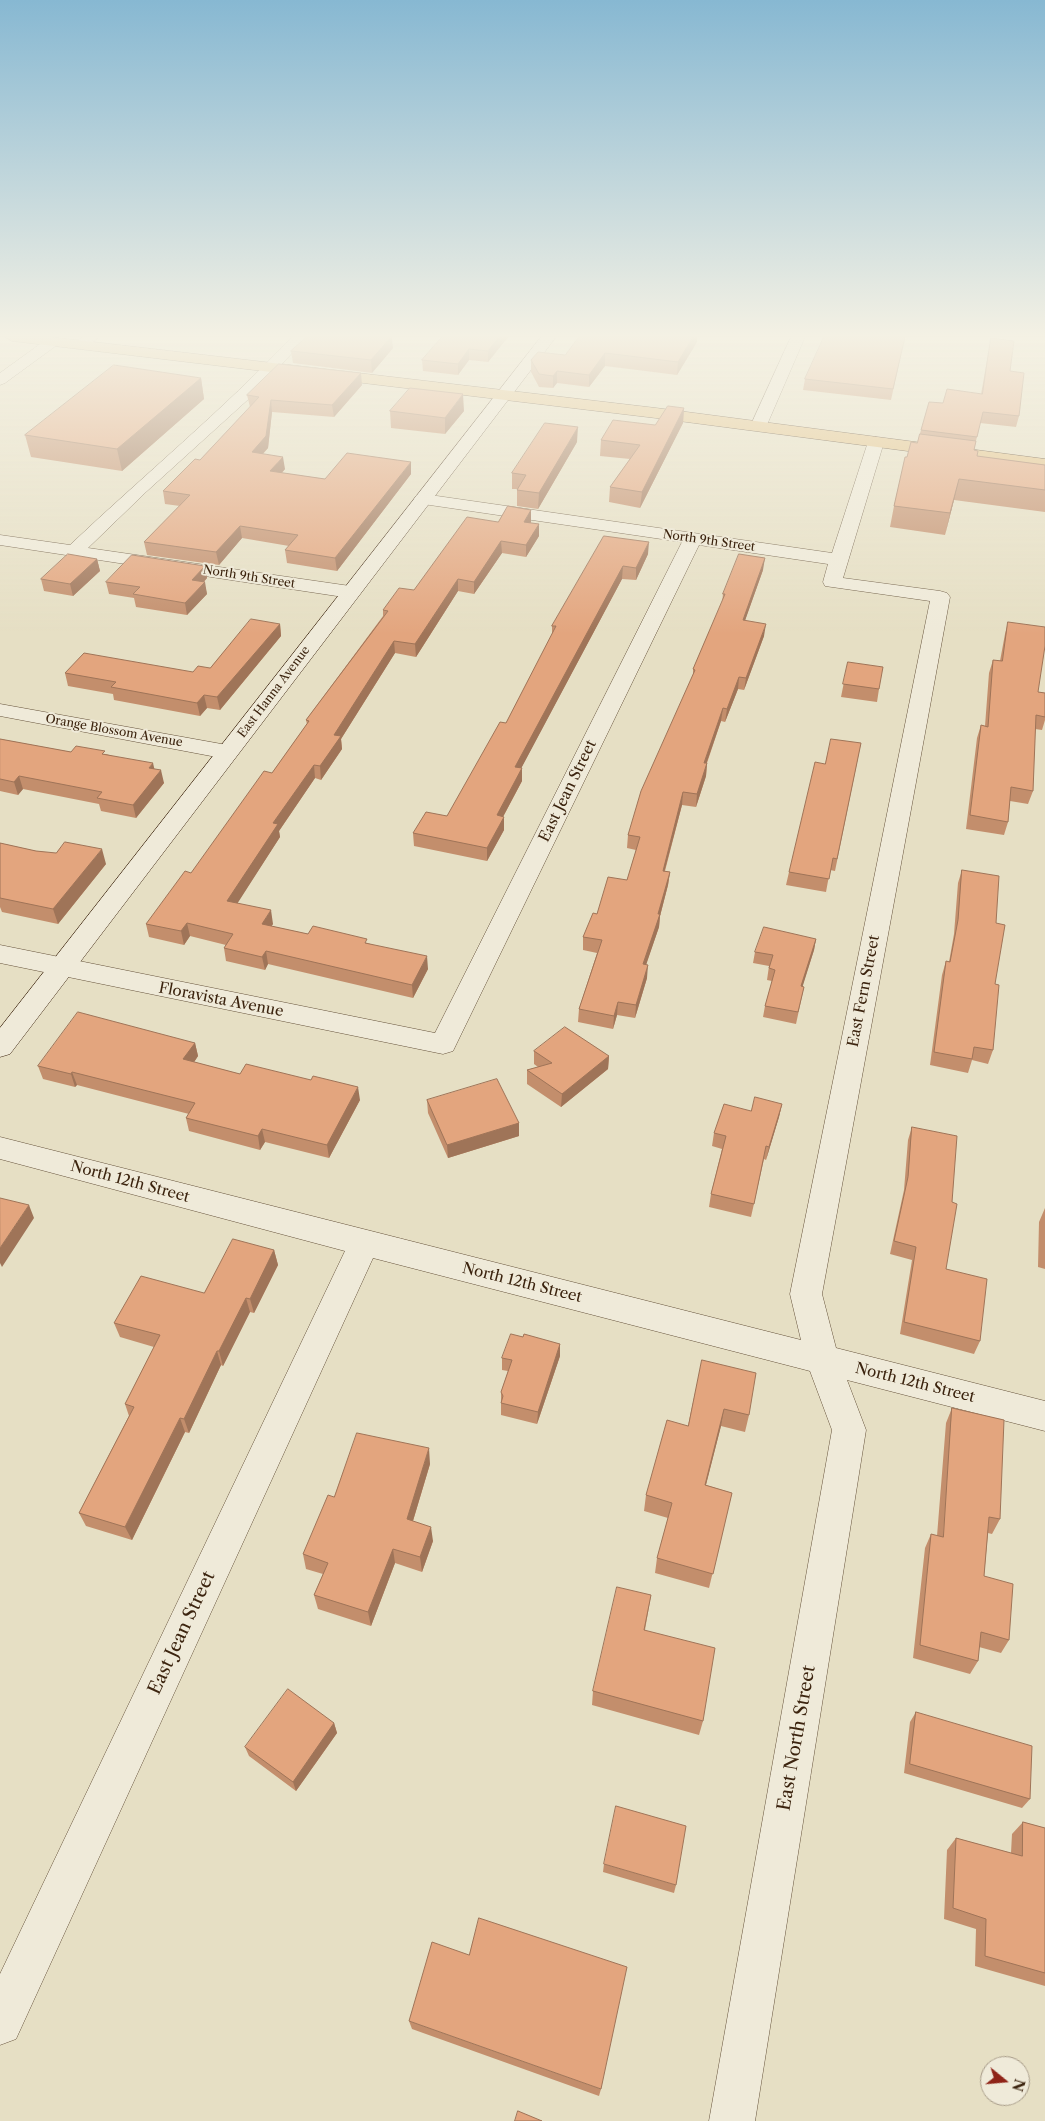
<!DOCTYPE html>
<html>
<head>
<meta charset="utf-8">
<style>
  body { margin:0 }
  #map { position:relative; width:1045px; height:2121px; overflow:hidden; background:#e6dfc4; font-family:"Libre Caslon Text",serif }
  canvas { display:block }
  .north { position:absolute; left:980px; top:2056px; width:50px; height:50px; box-sizing:border-box; background:#efead9; border:1px solid #a79b88; border-radius:50%; rotate:107deg; font-size:14px; font-weight:700; line-height:20px; text-align:center; color:#3c240f }
  .north::after { content:''; display:block; margin:auto; width:18px; height:22px; background:#8f2418; clip-path:polygon(50% 0,100% 100%,50% 72%,0 100%) }
</style>
</head>
<body>
<div id="map">
<canvas width="1045" height="2121"></canvas>
<div class="north">N</div>
</div>
<script>
const ctx = document.querySelector('canvas').getContext('2d');
ctx.lineJoin = 'round';
function stroke(path, color, width, dash) {
  ctx.strokeStyle = color;
  ctx.lineWidth = width;
  ctx.lineCap = dash ? 'butt' : 'round';
  ctx.setLineDash(dash || []);
  ctx.stroke(path);
}
function fillPath(path, color) {
  ctx.fillStyle = color;
  ctx.fill(path, 'evenodd');
}
function label(font, color, halo, rows, align = 'center') {
  ctx.font = font + ' "Libre Caslon Text",serif';
  ctx.lineWidth = 4;
  ctx.setLineDash([]);
  ctx.textBaseline = 'middle';
  ctx.strokeStyle = halo;
  ctx.fillStyle = color;
  for (const [text, x, y, turn = 0] of rows) {
    ctx.save();
    ctx.translate(x, y);
    ctx.rotate((+turn || 0) * Math.PI / 180);
    ctx.textAlign = isNaN(turn) ? turn : align;
    if (halo) ctx.strokeText(text, 0, 0);
    ctx.fillText(text, 0, 0);
    ctx.restore();
  }
}
const street = new Path2D(`
  M82,337H99L86,348H76L74,345Z
  M292,337H307L253,395L146,492L88,548L350,586L357,588L360,592L357,596L350,598L0,545V535L70,545C144,475 222,411 292,337Z
  M791,337H805L766,427L764,430H752L750,427Z
  M52,338L57,339L59,342L57,345L5,383L0,385V373L47,339Z
  M876,437L884,442L843,578L940,591L947,593L950,597L822,1294L836,1348L1045,1401V1431L847,1380L866,1430L755,2121H709L832,1430L810,1371L373,1258L16,2039L0,2045V1974L345,1251L0,1159V1137L801,1340L790,1294L930,601L825,586L823,582L828,564L699,545L453,1051L443,1054L0,963V945L435,1033L682,542L423,504L417,503L414,499L417,495L423,494L832,553L868,442Z
  M0,704L227,745L235,747L238,752L235,757L227,759L0,716Z`);
const secondary = new Path2D(`
  M541,337H556L10,1054L0,1057V1028Z`);
const primary = new Path2D(`
  M5,337H51L656,408L1045,459V469L656,418L12,341Z`);
const wall = new Path2D(`
  M442,337H508L488,362L469,360L458,375L423,371L422,360Z
  M579,337H697V342L677,375L605,366L589,387L557,383L553,388L539,387L531,372V360L565,355Z
  M905,337L891,400L803,390L805,379Z
  M991,338L1010,371L1019,416L1016,427L980,423L974,450L977,456L1045,465V512L954,500L945,535L890,527L894,506L907,457L917,443L921,430L943,403L981,394Z
  M393,348L372,373L293,363L291,351Z
  M201,378L204,399L122,471L31,457L25,435Z
  M362,385L334,417L272,412L268,448L263,454L285,469L282,473L325,479L411,474L337,571L287,563L285,550L289,546L242,538L219,565L147,555L144,542L180,506L165,504L163,491L200,460L250,407L247,395Z
  M684,408L683,423L640,508L609,502L610,487L630,459L600,456L601,440L655,425Z
  M390,411H464L445,434L391,428Z
  M577,442L538,509L517,506V489H512V473Z
  M498,522H531L530,523L539,536L526,557L502,553L474,594L458,591L416,657L395,653L341,739L342,749L321,780L315,778L279,831L280,837L237,903L273,924L271,926L308,934L368,943L428,969L413,998L268,964L265,970L226,961L224,948L226,945L190,936L184,945L149,937L146,924L191,873L272,773L307,724L306,720L383,616V610L414,590Z
  M604,536L648,554L636,580L622,579L521,768L522,781L503,817L504,830L487,861L414,846L413,833L447,816L506,723L552,635V626Z
  M97,559L100,571L73,596L44,591L41,579Z
  M205,566L207,578L204,582L207,594L187,615L136,607L134,598L109,594L106,582Z
  M763,570L745,620L764,636L744,690L738,689L725,722L721,721L707,763L706,776L696,807L682,805L665,871L670,872L668,885L660,916L659,927L646,964L647,978L635,1018L617,1015L613,1029L578,1022L579,1009L597,953L583,950V937L597,914L627,880L636,850L627,848L628,835L693,675V669L722,603L723,594Z
  M1008,622L1038,692L1045,693V720L1042,730L1035,729L1033,791L1028,804L1010,801L1008,822L1004,835L966,829L977,738L981,725L985,726L989,673L993,660L1000,661L1005,634Z
  M280,624L281,636L220,710L207,708L200,716L114,700L113,694L68,686L65,673L193,672L210,668Z
  M848,662L879,689L877,702L841,697Z
  M0,739L71,752L106,754L154,769L164,783L136,818L101,811L99,804L23,789L18,795L0,791Z
  M861,743L835,871L830,870L826,892L786,885L789,872L825,764Z
  M0,843L36,851L106,864L58,924L2,912L0,907Z
  M962,870L996,923L993,1050L988,1064L972,1060L968,1073L930,1065L942,975L946,961L949,962L954,934L958,883Z
  M816,939L814,950L802,987H804L796,1024L763,1017L765,1006L772,981L767,980L769,966L753,963L755,952Z
  M195,1043L198,1056L194,1062L240,1074L360,1100L329,1158L265,1142L260,1150L189,1131L186,1118L189,1114L77,1085L75,1087L43,1079L38,1066Z
  M534,1051L609,1056L608,1069L561,1107L527,1084V1070L538,1067L534,1064Z
  M427,1100L519,1123V1136L448,1158L428,1113Z
  M782,1104L779,1117L766,1160L764,1159L751,1217L709,1207L711,1194L722,1149L712,1146L714,1133L751,1111Z
  M912,1127L946,1269L980,1341L974,1354L900,1334L912,1260L890,1254L904,1190L908,1140Z
  M1045,1208V1269L1038,1267L1039,1222Z
  M274,1250L278,1265L254,1313L250,1312L223,1366L221,1365L189,1433L185,1432L132,1540L86,1526L79,1513L129,1416L125,1404L154,1347L120,1337L114,1323L204,1293Z
  M523,1337L560,1344V1356L537,1424L501,1415V1392L508,1371L502,1370V1358Z
  M702,1360L749,1415L745,1432L721,1426L706,1485L732,1493L709,1588L655,1573L657,1558L668,1518L644,1511L646,1495L688,1426Z
  M952,1408L1000,1519L992,1534L988,1533L984,1576L1009,1640L1001,1653L979,1647L978,1661L970,1674L913,1658L925,1548L931,1534L937,1536L946,1423Z
  M430,1464L413,1521L433,1541L422,1572L395,1563L371,1626L318,1609L314,1595L323,1574L306,1569L303,1554L334,1497Z
  M651,1595L645,1630L703,1721L699,1735L592,1705L593,1691Z
  M916,1712L1030,1799L1022,1808L904,1773L910,1722Z
  M334,1723L337,1733L296,1791L249,1756L245,1747Z
  M1023,1822L1045,1828V1986L975,1966L976,1929L944,1919L947,1850L956,1838L1011,1853L1012,1834Z
  M604,1864L676,1885L674,1893L603,1872Z
  M409,2021L601,2089L599,2096L412,2029Z`);
const shadedWall = new Path2D(`
  M391,337H392L393,348L372,373L371,360Z
  M499,337H508L488,362V351Z
  M693,337H697V342L677,375L678,362Z
  M469,349V360L458,375V364Z
  M605,353V366L589,387V375Z
  M557,371V383L553,388V376Z
  M361,373L362,385L334,417L332,405Z
  M201,378L204,399L122,471L117,449Z
  M463,394L464,411L445,434V418Z
  M271,400L272,412L268,448L253,464L252,452Z
  M684,408L683,423L640,508L642,492Z
  M578,427L577,442L538,509L539,493Z
  M283,457L285,469L272,483L270,471Z
  M411,462V474L337,571L335,558Z
  M959,479L954,500L945,535L950,513Z
  M531,510V522L524,534V522Z
  M539,524V536L526,557V545Z
  M240,526L242,538L219,565L216,552Z
  M501,541L502,553L474,594V582Z
  M649,542L648,554L636,580V568Z
  M765,558L763,570L741,632L743,620Z
  M97,559L100,571L73,596L70,584Z
  M205,566L207,578L194,592L192,580Z
  M623,566L622,579L515,780V767Z
  M458,579V591L416,657L415,644Z
  M205,582L207,594L187,615L185,603Z
  M280,624L281,636L220,710L217,697Z
  M766,624L764,636L744,690L746,678Z
  M394,641L395,653L341,739L342,749L321,780L320,766L334,735Z
  M739,677L738,689L725,722L727,709Z
  M204,695L207,708L200,716L197,703Z
  M723,708L721,721L702,776L704,763Z
  M153,763L156,776L161,770L164,783L136,818L133,805L149,768Z
  M707,763L706,776L696,807L697,794Z
  M314,765L315,778L279,831L280,837L230,915L227,901L273,823Z
  M522,768V781L497,828V815Z
  M19,776L23,789L18,795L14,782Z
  M683,792L682,805L661,884L663,871Z
  M504,817V830L487,861V848Z
  M102,849L106,864L58,924L53,909Z
  M670,872L668,885L660,916L659,927L642,977L643,964L658,914Z
  M271,910L273,924L264,937L262,924Z
  M187,923L190,936L184,945L181,931Z
  M816,939L814,950L799,998L801,986Z
  M266,951L268,964L265,970L262,957Z
  M427,956L428,969L413,998L412,985Z
  M648,965L647,978L635,1018L636,1005Z
  M618,1002L617,1015L613,1029L614,1016Z
  M195,1043L198,1056L187,1073L183,1059Z
  M609,1056L608,1069L561,1107L562,1094Z
  M72,1072L77,1085L75,1087L71,1074Z
  M358,1087L360,1100L329,1158L327,1145Z
  M782,1104L779,1117L766,1160L769,1147Z
  M519,1123V1136L448,1158L447,1145Z
  M262,1129L265,1142L260,1150L258,1136Z
  M29,1205L34,1218L2,1267L0,1263V1248Z
  M274,1250L278,1265L254,1313L250,1299Z
  M246,1298L250,1312L223,1366L219,1351Z
  M560,1344V1356L537,1424L538,1412Z
  M217,1351L221,1365L189,1433L184,1419Z
  M724,1409L721,1426L702,1500L705,1485Z
  M180,1418L185,1432L132,1540L125,1527Z
  M429,1448L430,1464L409,1534L407,1519Z
  M431,1527L433,1541L422,1572L420,1557Z
  M393,1549L395,1563L371,1626L368,1612Z
  M334,1723L337,1733L296,1791L293,1782Z`);
const building = new Path2D(`
  M307,337H391L371,360L291,351Z
  M442,337H499L488,351L469,349L458,364L422,360Z
  M579,337H693L678,362L605,353L589,375L557,371L553,376L539,374L531,360L538,352L565,355Z
  M824,337H905L893,389L805,379Z
  M991,338L1014,341L1010,371L1024,373L1019,416L983,412L977,437L921,430L929,402L943,403L947,389L982,394Z
  M279,364L361,373L332,405L271,400L266,436L252,452L283,457L270,471L325,479L347,453L411,462L335,558L285,550L298,535L240,526L216,552L144,542L190,495L163,491L195,459L200,460L259,397L247,395Z
  M114,365L201,378L117,449L25,435Z
  M410,388L463,394L445,418L390,411Z
  M668,406L684,408L642,492L610,487L640,445L601,440L613,420L655,425Z
  M545,423L578,427L539,493L517,490L526,475L512,473Z
  M920,434L976,441L974,450L978,451L977,456L1045,465V490L959,479L950,513L894,506L905,457H907L911,442L917,443Z
  M508,506L531,510L524,522L539,524L526,545L501,541L474,582L458,579L415,644L394,641L334,735L341,736L320,766L314,765L273,823L278,824L227,901L271,910L262,924L308,934L313,926L367,939L365,943L427,956L412,985L266,951L262,957L224,948L233,934L187,923L181,931L146,924L185,871L191,873L264,771L272,773L309,721L306,720L388,611L383,610L399,588L414,590L467,517L498,522Z
  M604,536L649,542L636,568L623,566L515,767L522,768L497,815L504,817L487,848L413,833L426,812L447,816L500,722L506,723L556,626H552Z
  M68,554L97,559L70,584L41,579Z
  M739,554L765,558L743,620L766,624L746,678L739,677L727,709L723,708L704,763H707L697,794L683,792L663,871L670,872L658,914H660L643,964L648,965L636,1005L618,1002L614,1016L579,1009L602,940L583,937L593,913L597,914L608,877L627,880L640,837L628,835L641,791L695,670L693,669L725,594H723Z
  M132,555L205,566L192,580L205,582L185,603L133,594L140,587L106,582Z
  M251,619L280,624L217,697L204,695L197,703L111,687L116,682L65,673L84,653L193,672L198,666L210,668Z
  M1008,622L1045,627V646L1038,692L1045,693V717L1036,715L1033,791L1011,787L1008,822L970,815L981,725L988,727L993,660L1002,661Z
  M848,662L883,667L879,689L843,684Z
  M0,739L71,752L76,746L105,751L102,754L153,763L149,768L161,770L133,805L97,798L102,792L19,776L14,782L0,779Z
  M831,739L861,743L837,859L833,858L829,879L789,872L815,762L825,764Z
  M65,842L102,849L53,909L0,898V843L36,851L56,853Z
  M962,870L999,876L996,923L1005,925L995,984L999,985L993,1050L974,1047L972,1059L934,1052L946,961L950,962L958,920Z
  M764,927L816,939L801,986L804,987L798,1012L765,1006L775,970L769,968L773,955L755,952Z
  M78,1012L195,1043L183,1059L240,1074L246,1064L311,1080L313,1076L358,1087L327,1145L262,1129L258,1136L186,1118L195,1103L72,1072L71,1074L38,1066Z
  M565,1027L609,1056L562,1094L527,1070L552,1063L534,1051Z
  M497,1079L519,1123L447,1145L427,1100Z
  M755,1097L782,1104L769,1147L766,1146L754,1204L711,1194L726,1136L714,1133L724,1104L751,1111Z
  M912,1127L957,1136L952,1202L957,1204L946,1269L987,1279L980,1341L904,1322L916,1247L894,1241L908,1177Z
  M0,1198L29,1205L0,1248Z
  M233,1239L274,1250L250,1299L246,1298L219,1351H217L184,1419L180,1418L125,1527L79,1513L134,1407L125,1404L160,1335L114,1323L141,1276L204,1293Z
  M511,1334L523,1337L524,1334L560,1344L538,1412L501,1403L503,1396L501,1392L512,1360L502,1358Z
  M702,1360L756,1373L749,1415L724,1409L705,1485L732,1493L713,1574L657,1558L672,1503L646,1495L667,1420L688,1426Z
  M952,1408L1004,1420L1000,1519L989,1517L984,1576L1013,1584L1009,1640L981,1632L978,1661L920,1645L931,1534L943,1537Z
  M357,1433L429,1448L407,1519L431,1527L420,1557L393,1549L368,1612L314,1595L328,1563L303,1554L328,1495L334,1497Z
  M617,1587L651,1595L644,1630L715,1648L703,1721L593,1691Z
  M288,1689L334,1723L293,1782L245,1747Z
  M916,1712L1032,1746L1030,1799L910,1764Z
  M616,1806L686,1826L676,1885L604,1864Z
  M1023,1822L1045,1828V1973L985,1956L986,1919L953,1908L956,1838L1022,1856Z
  M479,1918L627,1967L601,2089L409,2021L432,1942L469,1955Z
  M518,2111L542,2121H515Z`);
const farStreetnames = [
  ["North 9th Street",709,541,8],
  ["North 9th Street",249,577,9],
  ["East Hanna Avenue",274,692,-53],
  ["Orange Blossom Avenue",114,731,10]
];
const streetNames = [
  ["East Jean Street",568,791,-64],
  ["East Fern Street",864,991,-79],
  ["Floravista Avenue",221,1000,11],
  ["North 12th Street",130,1182,15],
  ["North 12th Street",522,1283,14],
  ["North 12th Street",915,1383,14]
];
const nearStreetnames = [
  ["East Jean Street",182,1633,-65],
  ["East North Street",797,1738,-80]
];
stroke(street, '#66533c', 1);
stroke(secondary, '#3c240f', 1);
stroke(primary, '#3c240f', 1);
fillPath(street, '#efead9');
fillPath(secondary, '#efead9');
fillPath(primary, '#e3c082');
fillPath(wall, '#c38e6c');
fillPath(shadedWall, '#9f7458');
fillPath(building, '#e3a57e');
stroke(building, '#9f7458', 1);
const sky = ctx.createLinearGradient(0, 0, 0, 634);
sky.addColorStop(0, '#87b8d2');
sky.addColorStop(0.53, '#f4f1e4');
sky.addColorStop(1, '#f4f1e400');
ctx.fillStyle = sky;
ctx.fillRect(0, 0, 1045, 634);
label('12px', '#3c240f', '#efead9', farStreetnames);
label('15px', '#3c240f', '#efead9', streetNames);
label('18px', '#3c240f', '#efead9', nearStreetnames);
</script>
</body>
</html>
